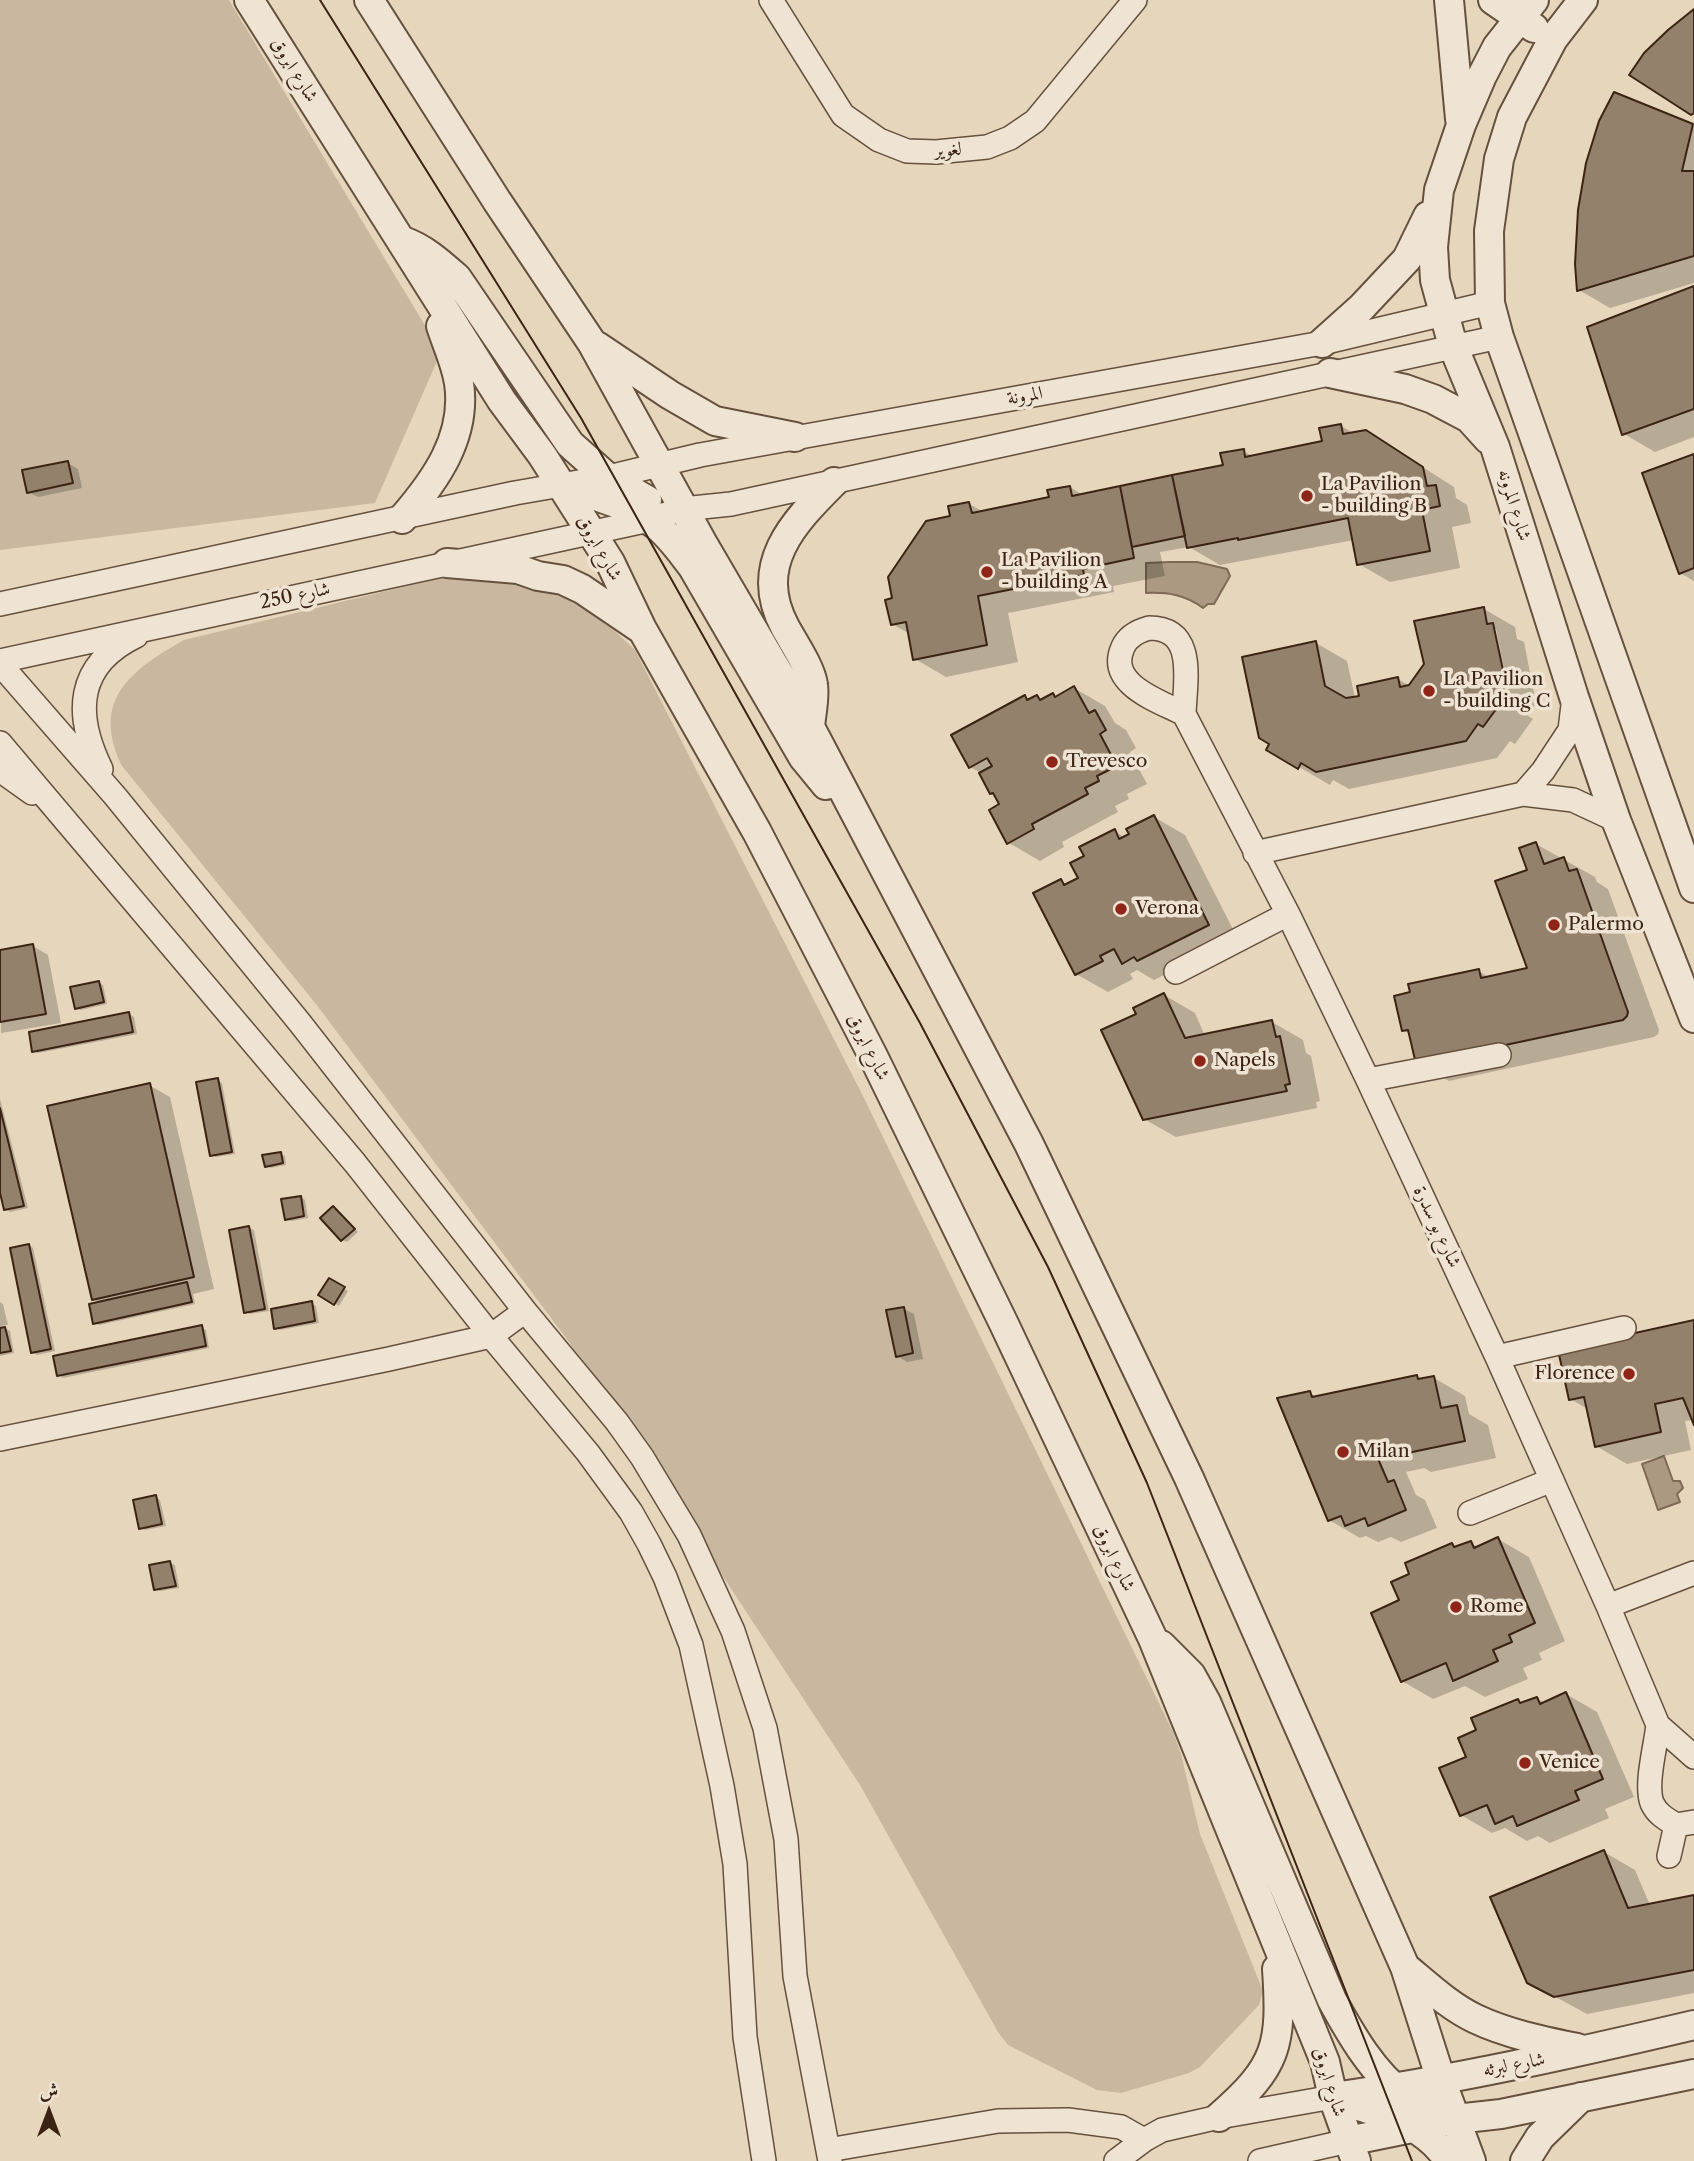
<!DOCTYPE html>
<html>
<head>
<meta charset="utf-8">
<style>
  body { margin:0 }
  #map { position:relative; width:1694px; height:2161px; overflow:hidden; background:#e6d6bb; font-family:"Libre Caslon Text",Amiri,serif }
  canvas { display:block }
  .north { position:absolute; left:14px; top:2077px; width:70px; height:70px; -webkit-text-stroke:5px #efe4d3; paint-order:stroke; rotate:0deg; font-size:19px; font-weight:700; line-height:28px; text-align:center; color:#3c2414 }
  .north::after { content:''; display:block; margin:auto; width:24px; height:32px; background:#3c2414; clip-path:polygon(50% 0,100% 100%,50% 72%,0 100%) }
</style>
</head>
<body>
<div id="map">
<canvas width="1694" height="2161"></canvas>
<div class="north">ش</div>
</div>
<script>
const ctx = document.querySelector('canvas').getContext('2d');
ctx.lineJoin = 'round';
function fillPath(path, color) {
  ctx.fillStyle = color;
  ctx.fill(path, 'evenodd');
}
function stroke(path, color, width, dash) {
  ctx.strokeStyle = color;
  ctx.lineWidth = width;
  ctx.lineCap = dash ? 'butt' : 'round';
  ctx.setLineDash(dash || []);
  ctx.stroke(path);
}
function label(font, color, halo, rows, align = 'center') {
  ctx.font = font + ' "Libre Caslon Text",Amiri,serif';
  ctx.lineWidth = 7;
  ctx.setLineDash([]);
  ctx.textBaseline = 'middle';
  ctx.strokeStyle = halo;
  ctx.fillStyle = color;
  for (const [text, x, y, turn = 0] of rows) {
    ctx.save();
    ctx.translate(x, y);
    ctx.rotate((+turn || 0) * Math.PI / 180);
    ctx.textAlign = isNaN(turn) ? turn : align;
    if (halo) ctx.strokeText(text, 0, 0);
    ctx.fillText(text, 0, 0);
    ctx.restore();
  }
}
const green = new Path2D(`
  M0,0H229L441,352L375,503L0,550Z
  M477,573L555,588L595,612L635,650L863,1096L1174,1734L1181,1754L1200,1834L1263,1991L1259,2005L1200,2067L1189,2073L1121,2093L1097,2090L1008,2045L998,2032L860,1785L569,1342L316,1004L122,766C90,700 131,670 184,640L444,577Z`);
const water = new Path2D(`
  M1170,562H1197L1227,569L1230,576L1214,604H1208L1203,608C1186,595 1168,592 1146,593V563Z
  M1664,1456L1673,1481H1680L1683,1488L1677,1494L1680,1502L1658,1510L1642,1464Z`);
const shadow = new Path2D(`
  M1615,94L1694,127V283L1610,308L1579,290Z
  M1694,288V437L1655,452L1624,434Z
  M1341,426L1355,434L1366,431L1454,487L1456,498L1467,505L1471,523L1452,527L1460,568L1390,582L1359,564L1354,540L1220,565L1189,547L1160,552L1165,576L1113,586L1114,592L1008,613L1018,662L946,677L915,659L910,634L892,624L894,600L952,517L969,504L984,512L1051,499L1070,487L1083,495L1225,467L1243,451L1254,457L1324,443Z
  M1694,456V581L1680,573Z
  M68,463L78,469L82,488L38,497L28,492Z
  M1484,609L1515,627L1517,639L1524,642L1536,703L1528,716L1533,719L1515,744L1510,741L1497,758L1349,789L1333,780L1330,785L1268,749L1316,643L1347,661L1355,698L1398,679L1410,686L1425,665ZM1492,629H1496L1509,693H1506Z
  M1074,688L1105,706L1115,723L1126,730L1136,748L1130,752L1147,784L1127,794L1129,799L1115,806L1118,812L1062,842L1064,847L1040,861L1009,843L1002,805L997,796L991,793L981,773L970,767L1025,697L1030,700L1037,697L1043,700L1053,695L1057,697Z
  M1154,817L1185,835L1240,943L1169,978L1164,975L1154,980L1137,970L1130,974L1133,979L1108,992L1076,974L1061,881L1068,885L1080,879L1086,857L1115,831L1125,838Z
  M1536,844L1595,877L1597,882L1608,889L1659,1030L1658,1034L1654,1037L1449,1081L1417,1063L1411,1035L1403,1030L1478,971L1490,978L1529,969V871Z
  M33,946L48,955L61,1023L1,1033L0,952Z
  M99,983L103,985L107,1004L81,1010L76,1008Z
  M1164,995L1195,1013L1205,1036L1272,1022L1303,1040L1306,1053L1311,1056L1320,1101L1316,1102L1317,1108L1176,1137L1144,1119L1138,1015Z
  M129,1014L134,1017L137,1034L38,1053L34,1051Z
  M217,1080L222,1083L235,1154L216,1157L211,1155Z
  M149,1085L170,1097L214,1289L193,1294L195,1304L99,1325L95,1323L100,1303L93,1299Z
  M0,1099L28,1208L10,1212L6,1209L0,1186Z
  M280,1154L285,1156L286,1165L271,1168L266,1166Z
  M301,1197L305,1200L308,1218L291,1221L286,1219Z
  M337,1211L358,1232L347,1242L342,1240Z
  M249,1228L254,1230L269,1311L250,1314L246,1312Z
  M29,1245L33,1248L55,1351L37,1355L33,1352Z
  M330,1280L348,1291L339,1306L321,1294Z
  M0,1302L3,1304L8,1325L1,1326L10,1331L14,1353L0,1356Z
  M311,1303L316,1306L319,1323L280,1330L276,1328Z
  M904,1309L914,1314L923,1359L907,1362L897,1356Z
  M1694,1322V1420L1685,1421L1691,1450L1627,1464L1596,1446L1588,1409L1570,1399Z
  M201,1327L206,1330L209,1348L63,1378L59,1375Z
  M1416,1377L1423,1380L1434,1378L1465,1396L1469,1414L1488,1425L1496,1458L1431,1472L1424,1468L1406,1472L1416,1495L1425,1500L1437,1528L1401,1542L1391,1537L1378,1542L1366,1536L1360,1538L1329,1520L1310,1393L1318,1398Z
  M156,1497L160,1500L166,1526L145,1530L141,1527Z
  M1498,1539L1529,1557L1565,1641L1539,1653L1542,1660L1523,1668L1528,1679L1485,1697L1465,1686L1433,1699L1402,1681V1601L1411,1575L1452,1545L1457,1548L1470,1543L1478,1547Z
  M170,1563L175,1565L179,1588L160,1591L156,1589Z
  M1566,1694L1597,1712L1634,1797L1605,1809L1609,1818L1550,1843L1538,1836L1527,1841L1505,1828L1492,1833L1461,1815L1469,1758L1479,1731L1518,1701L1523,1704L1536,1698L1545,1703Z
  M1604,1852L1635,1870L1650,1905L1694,1897V1993L1587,2014L1528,1982Z`);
const building = new Path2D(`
  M1694,9V113L1691,115L1629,75L1644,53L1668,30Z
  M1614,92L1693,124L1682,171H1694V256L1577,291L1575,264L1578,210L1586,163L1599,121Z
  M1694,286V409L1622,435L1587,327Z
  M1341,424L1343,434L1366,430L1423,467L1427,486L1436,485L1440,506L1422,510L1430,551L1357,565L1348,518L1238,540V538L1187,548L1172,475L1223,465L1220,453L1244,449L1245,457L1322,441L1319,428Z
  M1694,454V568L1679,574L1642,473Z
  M68,461L73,483L27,493L22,470Z
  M1172,475L1185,536L1132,547L1120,486Z
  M1070,486L1072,496L1120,486L1134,558L1083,569L1084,575L978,596L987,645L913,660L906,622L891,625L885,600L892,598L888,577L926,521L950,516L948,506L969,502L972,513L1049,497L1047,490Z
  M1484,607L1487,624L1493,623L1506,684L1498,697L1503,700L1483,727L1478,724L1466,741L1316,772L1301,763L1298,769L1266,750L1269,744L1259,738L1242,657L1316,641L1325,686L1346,698L1359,696L1357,686L1398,677L1400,687L1409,685L1424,664L1414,621Z
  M1074,686L1089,713L1095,710L1106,730L1100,734L1117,766L1097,776L1099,781L1085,788L1088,794L1032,824L1034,829L1007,844L989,810L999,804L993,793L990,794L979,773L992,766L987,758L969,768L951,735L1025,695L1027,700L1037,695L1040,700L1053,693L1055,697Z
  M1154,815L1209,925L1137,961L1134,957L1122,964L1114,949L1100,956L1103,961L1075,975L1033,893L1061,879L1064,885L1078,878L1070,863L1084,856L1079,847L1115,829L1119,839L1129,834L1126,829Z
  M1536,842L1544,864L1564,857L1569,871L1577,869L1628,1012L1627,1016L1623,1020L1416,1064L1408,1030L1402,1031L1394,996L1410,992L1408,984L1479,969L1481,978L1527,968L1495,881L1527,870L1519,848Z
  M33,944L46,1014L0,1022V950Z
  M99,981L104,1002L75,1009L70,987Z
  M1164,993L1185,1038L1272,1020L1276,1037L1280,1036L1290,1084L1285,1085L1287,1091L1143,1120L1101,1030L1136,1014L1133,1008Z
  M129,1012L133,1032L32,1052L29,1032Z
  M218,1078L232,1152L210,1156L196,1082Z
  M150,1083L194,1277L92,1300L47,1106Z
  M0,1108L24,1206L4,1210L0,1193Z
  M281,1152L283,1163L265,1167L262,1155Z
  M301,1196L304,1216L285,1220L281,1199Z
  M333,1206L355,1229L341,1241L320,1218Z
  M249,1226L265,1309L244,1313L229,1230Z
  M29,1244L51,1349L31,1353L10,1248Z
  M329,1278L345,1287L334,1305L318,1295Z
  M187,1282L192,1302L93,1324L89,1304Z
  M312,1301L315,1321L274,1329L271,1309Z
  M904,1307L913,1353L896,1357L886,1310Z
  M1694,1320V1425L1683,1398L1655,1404L1661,1432L1595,1447L1584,1397L1569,1400L1558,1350Z
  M202,1325L206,1346L57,1376L53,1356Z
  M5,1327L11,1351L0,1353V1328Z
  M1417,1375L1418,1379L1434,1376L1441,1408L1457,1405L1465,1441L1398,1455L1397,1450L1376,1454L1388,1482L1394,1480L1406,1510L1368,1526L1365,1518L1345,1526L1341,1516L1328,1521L1277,1398L1310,1391L1312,1397Z
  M156,1495L162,1524L139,1529L133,1500Z
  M1498,1537L1535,1623L1509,1635L1512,1642L1493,1650L1498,1661L1453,1681L1446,1663L1401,1682L1371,1613L1399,1600L1391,1582L1409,1574L1405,1563L1452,1543L1454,1547L1471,1541L1474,1548Z
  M170,1561L176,1586L154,1590L149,1565Z
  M1566,1692L1603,1779L1575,1791L1579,1800L1517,1826L1513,1816L1495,1824L1487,1805L1460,1816L1439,1768L1466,1757L1458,1738L1476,1730L1471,1718L1518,1699L1520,1703L1537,1697L1540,1704Z
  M1604,1850L1628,1908L1694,1895V1970L1554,1997L1527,1983L1490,1897Z`);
const minor = new Path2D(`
  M771,0L843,115L879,140L907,151L936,152L987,147L1010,138L1035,121L1135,0
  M0,604L515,493L613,476L700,455L1322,343L1490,303
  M1149,628C1197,628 1185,681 1184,714C1160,701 1106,685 1123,647C1128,636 1138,631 1149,628Z
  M0,661L640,522L683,509L731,504L1499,337
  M0,664L115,796L300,1023L525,1311L617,1422L642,1457L689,1535L733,1631L765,1728L786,1839L795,1976L830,2161
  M1184,714L1288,914L1368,1080L1497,1357L1608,1606L1658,1725
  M0,743L355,1163L491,1336L588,1453L631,1512L649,1544L665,1577L691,1645L722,1786L735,1864L745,2037L764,2161
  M101,769C74,714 76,665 136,636
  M0,770L32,793
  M1523,794L1543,771L1570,730L1574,697
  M1255,853L1523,794L1573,800L1616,820
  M1176,972L1288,914
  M1368,1080L1499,1055
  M1497,1357L1624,1328
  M0,1439L389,1359L491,1336L525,1311
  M1470,1513L1552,1480
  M1608,1606L1694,1573
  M1694,1757L1658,1725C1656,1745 1645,1784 1652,1803C1657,1814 1666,1819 1676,1825L1694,1822
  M1669,1856L1676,1825
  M828,2150L998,2121L1068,2120L1121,2127L1144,2140
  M1116,2161L1144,2140L1162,2130L1219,2117L1333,2097
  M1260,2161L1348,2141`);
const tertiary = new Path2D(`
  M249,0L502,401L542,455L610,562L642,629L757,832L872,1054L1004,1324L1153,1639L1325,2062L1333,2097L1356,2161
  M369,0L497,201L592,343L702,542L810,727L1029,1144L1189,1478L1405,1967L1441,2080L1471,2161
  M1449,0L1460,119
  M1493,0L1534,28
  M1534,0L1497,47L1482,76L1461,125L1439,190L1433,247L1435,280L1453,346L1495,447L1574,697L1616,820L1694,1018
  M1583,0L1553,39L1512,117L1499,159L1489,231L1490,303L1499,337L1694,888
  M403,241C425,249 440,263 457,278L570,444L607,477L647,500
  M1322,343L1361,308L1407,259L1428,216
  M597,346L670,395L715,421L795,437
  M1330,373L1405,389L1433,399L1469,418L1488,439
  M560,485C593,495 628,504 656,525C670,536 681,552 692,566L803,757L826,785
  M402,519C435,481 467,437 459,383C456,363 447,345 441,326
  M447,563L518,569L538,576L563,580L582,589L641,629
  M810,727C811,714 815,698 813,685C811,668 793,642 785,627C752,565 793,523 834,482
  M1161,1645L1191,1675L1206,1702L1332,2000C1350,2033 1374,2075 1405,2096C1421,2106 1439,2112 1456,2119
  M1405,1967C1427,1985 1450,2007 1476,2019C1508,2034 1543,2041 1577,2048
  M1333,2097C1455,2080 1575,2053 1694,2025
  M1341,2100C1381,2114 1424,2122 1449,2161
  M1219,2117C1278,2066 1282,2045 1277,1969
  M1348,2141L1456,2119L1501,2114L1694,2074
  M1525,2161L1540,2137L1581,2097`);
const tram = new Path2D(`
  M320,0L581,418L920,1023L1048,1267L1147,1483L1412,2161`);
const markers = [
  [1307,496,7,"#8f2418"],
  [987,572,7,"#8f2418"],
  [1429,691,7,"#8f2418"],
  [1052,762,7,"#8f2418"],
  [1121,909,7,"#8f2418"],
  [1554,925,7,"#8f2418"],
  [1200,1061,7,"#8f2418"],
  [1629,1374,7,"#8f2418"],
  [1343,1452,7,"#8f2418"],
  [1456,1607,7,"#8f2418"],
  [1525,1763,7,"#8f2418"]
];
const streetNames = [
  ["شارع ابروق",294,70,58],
  ["لغوير",948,150,-3],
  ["المرونة",1025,396,-10],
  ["شارع المرونه",1514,505,73],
  ["شارع ابروق",599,548,60],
  ["شارع 250",295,596,-12],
  ["شارع ابروق",868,1047,63],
  ["شارع بو سدرة",1437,1227,65],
  ["شارع ابروق",1114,1558,64],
  ["شارع لبرثه",1514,2065,-11],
  ["شارع ابروق",1329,2082,72]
];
const poiNames = [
  ["La Pavilion",1321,485],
  ["- building B",1321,507],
  ["La Pavilion",1001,561],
  ["- building A",1001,583],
  ["La Pavilion",1443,680],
  ["- building C",1443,702],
  ["Trevesco",1066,762],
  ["Verona",1135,909],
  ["Palermo",1568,925],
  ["Napels",1214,1061],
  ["Florence",1615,1374,"right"],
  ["Milan",1357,1452],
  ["Rome",1470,1607],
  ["Venice",1539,1763]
];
fillPath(green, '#c9b89f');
fillPath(water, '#ac9982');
stroke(water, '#7f6a56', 2);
fillPath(shadow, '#0003');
fillPath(building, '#94816b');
stroke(building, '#3c2414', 2);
stroke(minor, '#66503e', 26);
stroke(tertiary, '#66503e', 32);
stroke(minor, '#efe4d3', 23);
stroke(tertiary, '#efe4d3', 28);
stroke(tram, '#3c2414', 2);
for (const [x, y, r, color] of markers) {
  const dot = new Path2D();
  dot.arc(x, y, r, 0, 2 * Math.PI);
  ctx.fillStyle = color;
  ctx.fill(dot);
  stroke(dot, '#efe4d3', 2.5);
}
label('19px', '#3c2414', '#efe4d3', streetNames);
label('19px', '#3c2414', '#efe4d3', poiNames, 'left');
</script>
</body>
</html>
